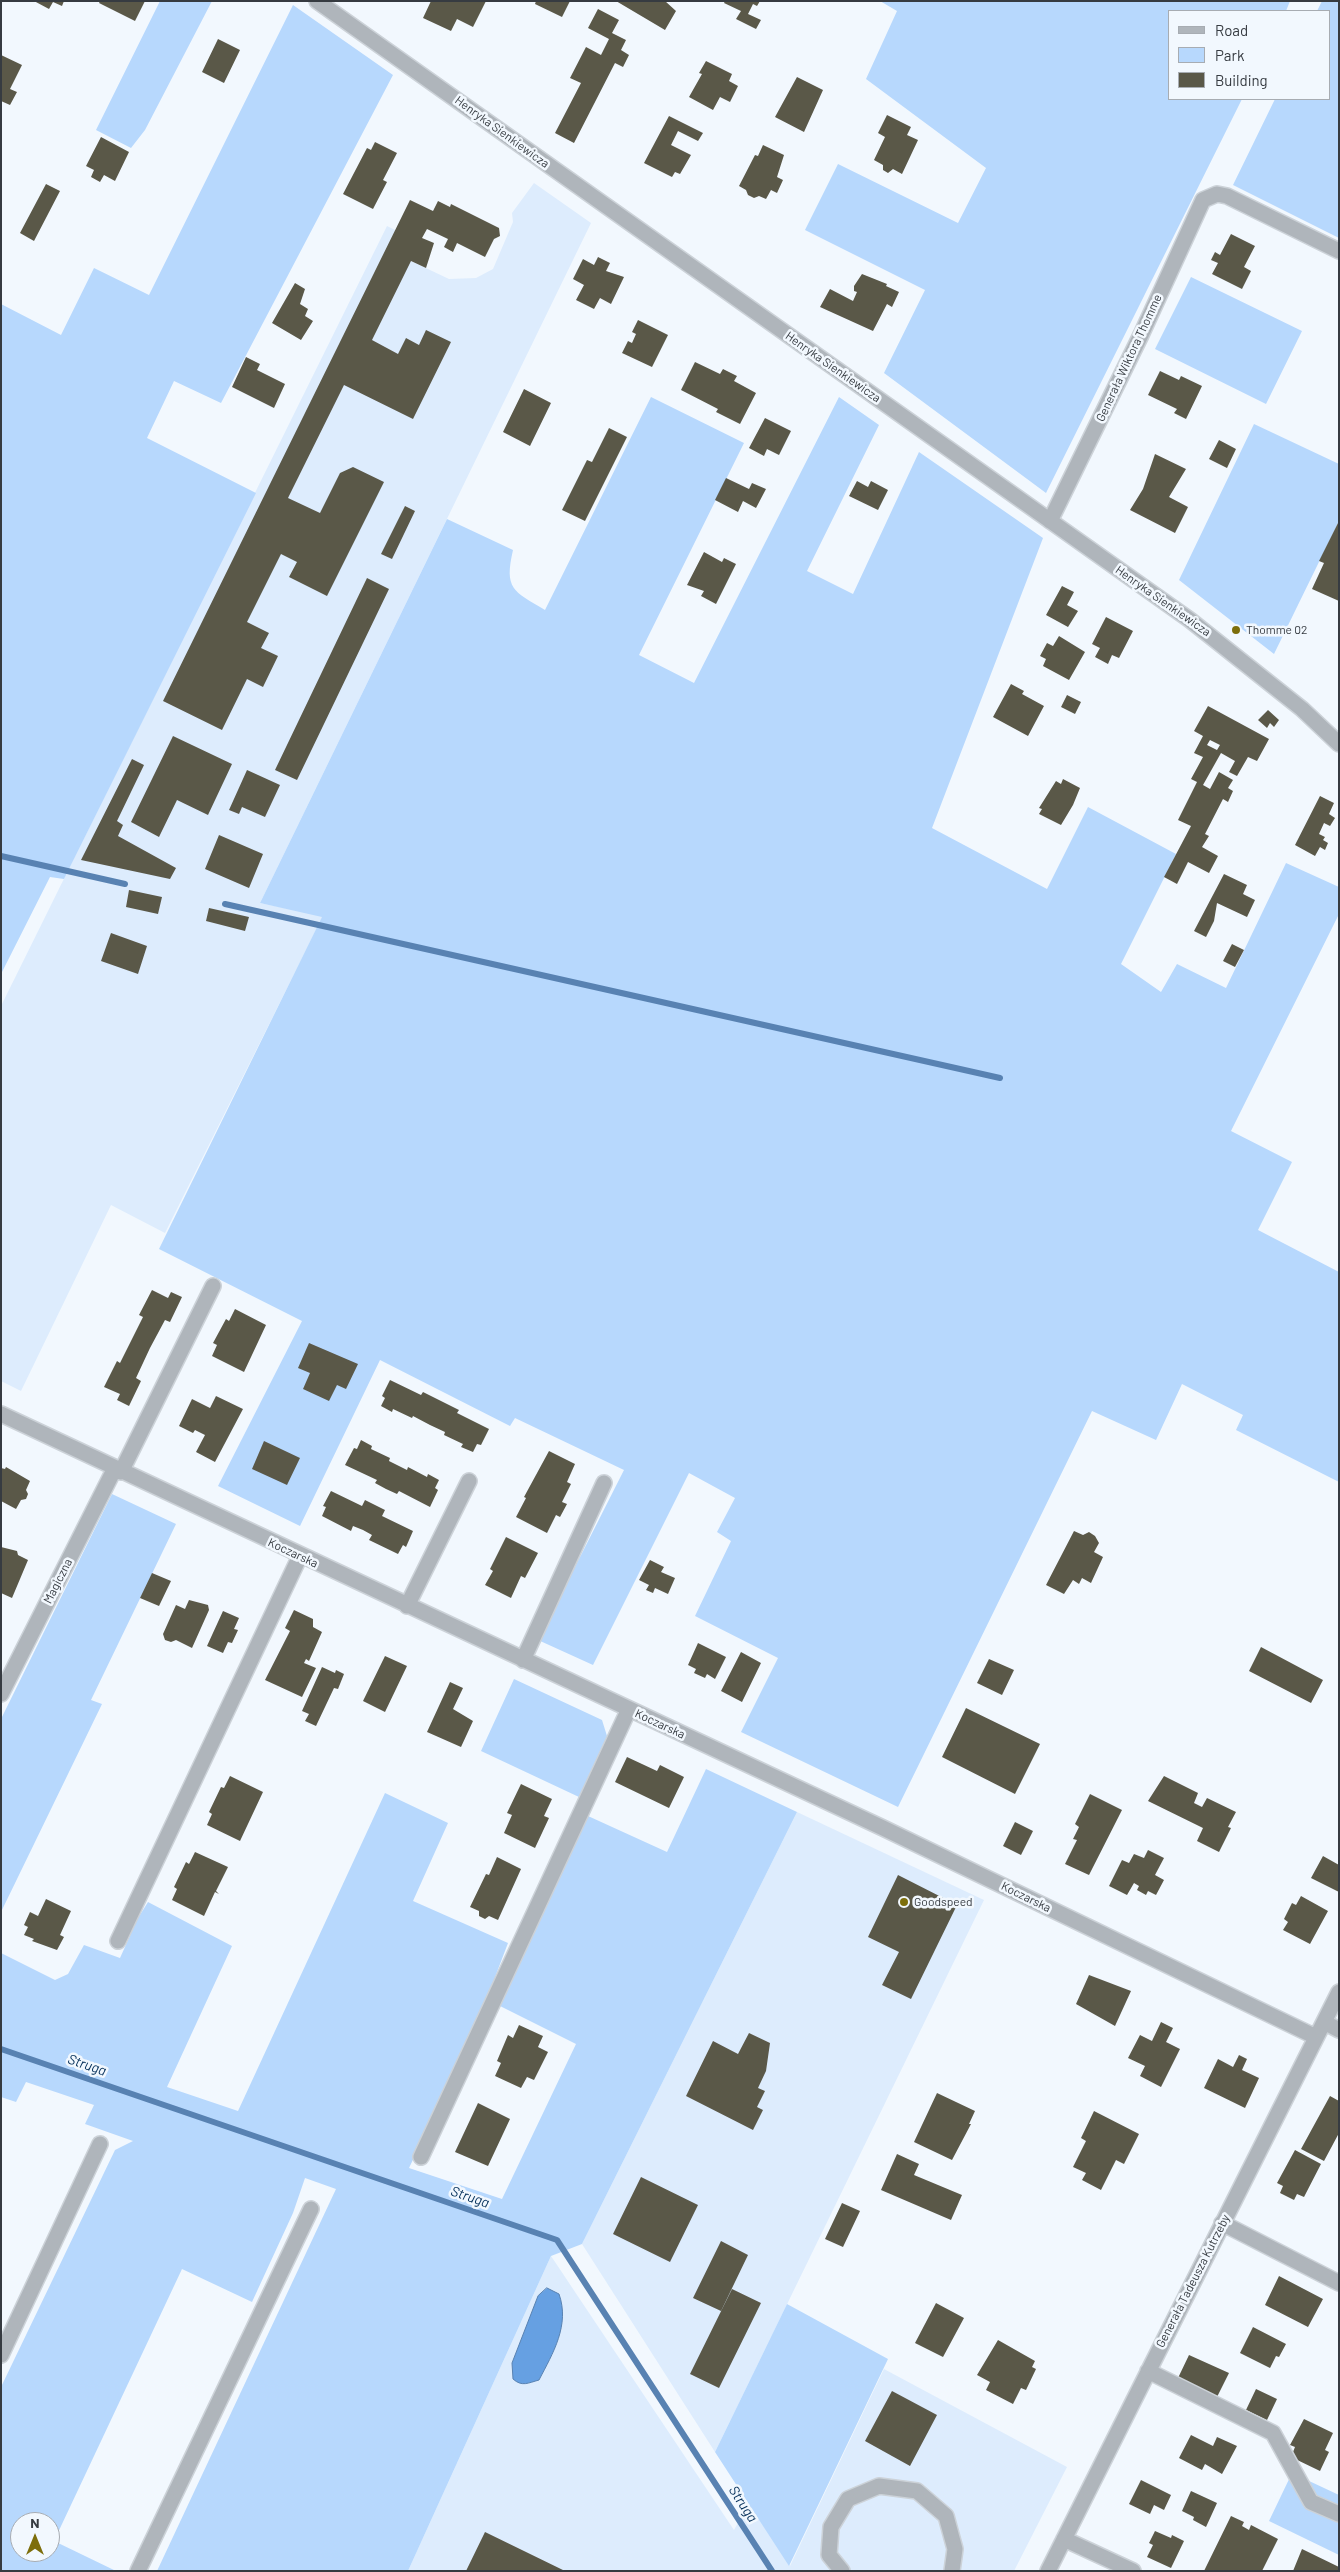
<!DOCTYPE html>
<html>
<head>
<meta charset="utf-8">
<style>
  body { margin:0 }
  #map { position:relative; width:1340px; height:2572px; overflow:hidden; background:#f2f8fe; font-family:Barlow,sans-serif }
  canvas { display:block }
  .frame { position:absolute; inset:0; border:2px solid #363b41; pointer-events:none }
  .legend { position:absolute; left:1168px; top:10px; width:162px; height:90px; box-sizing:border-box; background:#f2f8fe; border:1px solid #a7acb2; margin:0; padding:6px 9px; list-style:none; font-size:15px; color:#363b41 }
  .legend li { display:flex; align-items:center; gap:10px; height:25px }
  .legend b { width:25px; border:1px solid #a7acb2 }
  .north { position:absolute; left:10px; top:2512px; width:50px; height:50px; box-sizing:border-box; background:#f2f8fe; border:1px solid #a7acb2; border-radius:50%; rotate:0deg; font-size:14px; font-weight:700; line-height:20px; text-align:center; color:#363b41 }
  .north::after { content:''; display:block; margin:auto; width:18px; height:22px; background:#7d6e0b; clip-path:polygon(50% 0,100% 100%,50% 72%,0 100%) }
</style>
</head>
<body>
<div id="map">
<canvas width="1340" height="2572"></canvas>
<div class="frame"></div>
<ul class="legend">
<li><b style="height:6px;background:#afb5bb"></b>Road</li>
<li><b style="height:14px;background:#b7d8fd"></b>Park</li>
<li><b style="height:14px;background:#5a5848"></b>Building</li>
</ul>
<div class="north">N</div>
</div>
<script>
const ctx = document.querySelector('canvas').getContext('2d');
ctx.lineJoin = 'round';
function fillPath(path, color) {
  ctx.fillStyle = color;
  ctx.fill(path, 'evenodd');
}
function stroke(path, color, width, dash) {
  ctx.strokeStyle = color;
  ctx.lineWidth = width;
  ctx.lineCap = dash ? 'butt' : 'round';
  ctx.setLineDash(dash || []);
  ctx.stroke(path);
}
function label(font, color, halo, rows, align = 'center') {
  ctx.font = font + ' Barlow,sans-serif';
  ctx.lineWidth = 5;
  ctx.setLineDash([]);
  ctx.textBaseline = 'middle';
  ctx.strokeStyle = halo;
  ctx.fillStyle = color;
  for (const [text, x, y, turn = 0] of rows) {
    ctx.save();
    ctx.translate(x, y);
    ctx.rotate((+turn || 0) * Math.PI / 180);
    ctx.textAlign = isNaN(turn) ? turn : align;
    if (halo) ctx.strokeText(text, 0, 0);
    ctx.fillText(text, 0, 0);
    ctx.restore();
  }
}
const built = new Path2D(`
  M534,183L591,223L260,903L323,916L165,1233L111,1205L21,1391L1,1381V1006L387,226L395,230L411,261L449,279L476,278L493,269L513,222L512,213Z
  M797,1812L984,1900L715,2452L582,2244Z
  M551,2256L734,2530L749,2503L790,2566L884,2369L1067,2467L1014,2571H408Z`);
const green = new Path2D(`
  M160,1H212L145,130L131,148L96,130Z
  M880,1H1290L1286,11H1169V99H1242L1046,493L884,373L925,290L805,230L838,164L958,223L986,168L866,79L897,11Z
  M1322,1H1339V238L1233,185L1275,99H1329V11H1317Z
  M293,5L393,75L221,403L174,381L147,438L256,493L64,879L50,877L1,974V304L61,335L94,268L149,295Z
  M1191,277L1302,331L1266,404L1155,349Z
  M651,397L744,443L639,655L694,683L839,397L879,425L807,571L853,594L919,452L1043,538L932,828L1047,889L1088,807L1176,854L1121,964L1161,992L1177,964L1226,988L1286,863L1339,887V914L1231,1131L1292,1162L1258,1230L1339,1272V1482L1236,1430L1243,1415L1182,1384L1156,1440L1092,1411L898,1807L741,1732L778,1658L695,1616L731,1541L717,1532L735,1498L689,1473L593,1665L538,1640L624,1470L515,1418L510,1426L380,1360L300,1526L218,1486L302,1321L159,1249L322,917L260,903L447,519L513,550C504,589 513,591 545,610Z
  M1254,424L1339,464V521L1274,654L1179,580Z
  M112,1494L176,1524L91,1700L102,1704L1,1912V1719Z
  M514,1679L602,1720L607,1736L579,1797L481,1751Z
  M706,1769L797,1812L582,2244L551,2256L408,2571H157L336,2189L305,2178L293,2213L252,2302L182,2269L54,2541L116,2571H1V2387L115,2150L133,2141L85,2124L94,2105L26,2082L16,2102L1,2097V1953L55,1980L68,1974L84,1945L120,1958L138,1918L148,1902L232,1946L167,2087L238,2111L385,1793L448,1823L413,1901L508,1943L475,2030L409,2168L502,2199L576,2044L498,2005L588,1816L667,1852ZM20,2522H50V2552H20Z
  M787,2304L888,2359L789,2566L715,2452Z
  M1292,2473L1339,2495V2555L1269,2521Z`);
const water = new Path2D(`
  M547,2288L559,2294C570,2325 553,2353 539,2380C528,2383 522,2387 513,2379L512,2363L538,2296Z`);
const stream = new Path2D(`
  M1,856L125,884
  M225,904L1000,1078
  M1,2049L557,2240L772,2571`);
const building = new Path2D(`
  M34,1H64L62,6L53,2L49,9Z
  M100,1H145L135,21L99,3Z
  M431,1H486L473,27L457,19L451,31L423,18Z
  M536,1H570L562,17L535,4Z
  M616,1H665L676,11L665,30Z
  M725,1H760L757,6L753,4L748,14L761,20L756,29L736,19L741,11L724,3Z
  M598,9L619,20L612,33L626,40L621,50L629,55L623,67L615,63L574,143L555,133L581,83L570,78L586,47L601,55L609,39L588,28Z
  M218,39L240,50L224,83L202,72Z
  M1,55L22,65L10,89L17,92L10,105L1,101Z
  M706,61L732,74L729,81L738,86L730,102L720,97L713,110L689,97L702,74L699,73Z
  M797,77L823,90L804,132L775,117Z
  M887,115L911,127L907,135L918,140L902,174L893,169L888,173L883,170V165L874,160L885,137L878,133Z
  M669,116L703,133L698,141L678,131L671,145L691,155L680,174L675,172L672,177L644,163Z
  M101,137L129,152L115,181L104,175L100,182L91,177L94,170L86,166Z
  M375,142L397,153L383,180L387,182L373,209L343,194L367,148L371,150Z
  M763,145L784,155L777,177L783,180L777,193L771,190L766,199L759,196L754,198L748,195L746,190L739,186L755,155L758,156Z
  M46,184L60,191L34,241L20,233Z
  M410,200L433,211L438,201L450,207L451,204L499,228L500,236L494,239L485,257L457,243L453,252L444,247L448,239L427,229L422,238L434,243L426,268L411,261L372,340L398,354L406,338L419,345L426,330L451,342L413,419L344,385L288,498L320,513L340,473L353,467L384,482L327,596L289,577L297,562L281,554L247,622L269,633L261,648L278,656L263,687L247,679L222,730L163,701Z
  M1231,234L1255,246L1244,267L1251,271L1242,289L1212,274L1218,263L1211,260L1215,252L1220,255Z
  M598,257L610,263L606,271L624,277L611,304L600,298L594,309L576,300L584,285L573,279L583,259L594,265Z
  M862,274L887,284L886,286L899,292L892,307L887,304L873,331L820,307L830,289L853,301L857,292L854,291V286Z
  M295,283L305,289L300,304L308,309L305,316L313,321L301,340L272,323Z
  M638,320L668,335L652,367L622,353L628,341L632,343L636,334L632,332Z
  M246,357L260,364L257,370L285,384L274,408L232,387Z
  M695,362L720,374L723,369L737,376L734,381L756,393L740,424L716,412L718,409L681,390Z
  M1160,371L1179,380L1181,376L1202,386L1186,419L1174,413L1177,409L1148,395Z
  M524,389L551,403L530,446L503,432Z
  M765,418L791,431L779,455L767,449L764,456L749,448Z
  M609,428L627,437L585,521L562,510L587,460L592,462Z
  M1219,440L1236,449L1227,468L1209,459Z
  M1155,454L1186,469L1169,497L1188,507L1175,533L1130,510L1143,489Z
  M726,478L749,489L752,483L766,489L756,508L743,501L738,512L715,500Z
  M857,481L868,487L871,481L888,490L878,510L849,496Z
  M405,506L415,511L392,559L381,554Z
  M1339,521V601L1312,589L1324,563L1319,561Z
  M704,552L722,562L724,558L736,564L716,604L701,596L704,591L687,585Z
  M367,578L389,589L297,780L275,770Z
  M1062,586L1074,592L1067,605L1078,611L1068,627L1046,615Z
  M1106,617L1133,631L1119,658L1112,655L1108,664L1095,657L1100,648L1092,644Z
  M1059,636L1085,652L1069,680L1043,666L1046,659L1040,656L1047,643L1053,646Z
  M1011,684L1024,691L1022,694L1044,706L1028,736L993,717Z
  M1067,695L1081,702L1075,714L1061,707Z
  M1208,706L1269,739L1257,761L1248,757L1237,776L1229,772L1235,761L1221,753L1203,785L1210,789L1219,772L1233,780L1228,788L1233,791L1228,802L1223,799L1205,834L1209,836L1202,847L1218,856L1209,873L1188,862L1177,884L1164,877L1191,826L1178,820L1197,782L1191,779L1203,757L1194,753L1203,736L1194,731ZM1210,740L1220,745L1217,750L1207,745Z
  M1268,710L1279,720L1274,727L1270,723L1267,728L1258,720Z
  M173,736L232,764L208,815L177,800L159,837L131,822Z
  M132,759L144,765L117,821L123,825L118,836L176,868L170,879L81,860Z
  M247,770L280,785L265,817L242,807L239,814L229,810Z
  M1063,779L1080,788L1073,805L1061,825L1039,814L1042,809L1039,808L1056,781L1061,784Z
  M1320,796L1334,803L1329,814L1335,818L1330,826L1324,823L1319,834L1325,837L1323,840L1328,843L1325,850L1320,847L1315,856L1295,845Z
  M219,835L263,854L249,888L205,869Z
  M1224,874L1247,885L1243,894L1255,900L1247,917L1217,903L1214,921L1206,937L1194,931Z
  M129,890L162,897L158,914L126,907Z
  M209,908L249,917L245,931L206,921Z
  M111,933L147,946L138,974L101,961Z
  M1232,944L1244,950L1235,967L1223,961Z
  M152,1290L168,1298L171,1292L182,1297L170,1322L165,1320L150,1348L136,1378L141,1381L129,1406L117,1400L120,1394L104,1387L117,1361L120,1363L143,1317L139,1315Z
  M235,1309L266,1325L244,1372L212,1356L217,1345L213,1343L226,1319L229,1321Z
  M309,1343L358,1364L346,1389L337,1385L329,1401L303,1389L310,1373L298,1368Z
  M390,1380L421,1395L423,1392L459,1410L457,1413L489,1429L481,1445L477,1444L473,1452L461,1447L463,1444L444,1435L445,1432L430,1425L413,1416L412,1418L393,1409L392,1412L381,1406L385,1398L382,1396Z
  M216,1396L243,1409L215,1462L196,1452L205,1435L195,1430L193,1433L179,1426L192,1399L210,1408Z
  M361,1440L372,1446L371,1449L390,1458L389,1461L407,1470L408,1467L427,1477L428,1474L439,1480L435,1488L438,1490L430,1507L399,1491L397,1494L386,1489L375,1483L377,1480L345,1465L354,1448L357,1449Z
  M264,1441L300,1458L287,1485L252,1469Z
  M549,1451L575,1464L567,1482L571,1484L562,1502L567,1504L560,1517L556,1515L547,1533L516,1517L526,1498L524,1497Z
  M6,1467L30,1481L26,1490L28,1494L26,1499L21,1500L16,1509L1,1501V1468L5,1469Z
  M331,1491L362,1506L365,1500L385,1510L382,1516L413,1531L406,1547L403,1545L398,1554L369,1540L372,1535L363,1530L353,1526L351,1531L322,1516L326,1507L323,1506Z
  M1074,1531L1083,1535L1089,1532L1095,1536L1099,1543L1094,1552L1103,1557L1091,1583L1082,1578L1079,1584L1073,1580L1064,1594L1046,1585Z
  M506,1537L538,1553L525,1578L521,1576L511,1598L485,1585L493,1571L490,1569Z
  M1,1547L17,1551L18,1555L28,1560L12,1598L1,1593Z
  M650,1560L664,1567L661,1572L675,1578L668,1594L655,1588L653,1593L646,1590L649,1585L639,1580Z
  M152,1573L171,1581L159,1606L140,1598Z
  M189,1600L208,1605L209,1610L192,1648L176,1640L171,1642L165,1640L163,1634L176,1605L185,1609Z
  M294,1610L313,1619V1627L322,1632L309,1661L306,1659L304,1663L316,1668L302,1697L265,1680L290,1631L285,1628Z
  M223,1611L239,1618L234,1629L238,1630L232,1643L228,1642L223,1653L207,1646Z
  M698,1643L726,1657L715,1679L707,1674L705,1678L694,1673L696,1669L688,1665Z
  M1261,1647L1323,1680L1311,1703L1249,1671Z
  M741,1652L761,1663L742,1702L721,1691Z
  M385,1656L407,1666L385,1712L363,1701Z
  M989,1659L1014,1670L1002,1695L977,1683Z
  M322,1667L335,1673L336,1670L344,1674L338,1689L334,1688L316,1726L305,1721L309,1714L302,1711Z
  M450,1682L463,1688L453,1709L473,1721L461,1747L427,1732Z
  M966,1708L1040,1744L1015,1794L942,1757Z
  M627,1757L657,1771L660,1765L684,1777L669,1808L615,1782Z
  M230,1776L263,1792L240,1841L207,1825L212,1814L209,1812L221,1787L224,1788Z
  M1164,1776L1198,1793L1194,1803L1202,1807L1207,1798L1236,1812L1228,1827L1231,1828L1219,1852L1197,1841L1203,1828L1148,1801Z
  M521,1784L552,1799L544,1816L549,1818L535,1848L504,1833L512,1815L507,1813Z
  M1090,1794L1122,1810L1089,1875L1065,1864L1077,1840L1073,1839L1079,1827L1075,1824Z
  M1015,1822L1033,1831L1021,1855L1003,1846Z
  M1148,1850L1164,1858L1155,1875L1164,1880L1156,1895L1148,1891L1146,1895L1137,1890L1139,1886L1134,1883L1127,1895L1109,1886L1122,1860L1129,1863L1134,1854L1144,1858Z
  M195,1852L228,1867L216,1891L219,1894L215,1892L204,1916L172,1900L177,1889L174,1887L186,1862L189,1864Z
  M1323,1856L1339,1865V1892L1311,1878Z
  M497,1857L521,1869L498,1920L489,1916L485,1919L479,1916V1911L470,1907L486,1874L489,1875Z
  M898,1875L957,1905L911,1999L882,1985L899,1952L868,1937Z
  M1301,1896L1328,1911L1310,1944L1283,1930L1288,1922L1284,1919L1292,1903L1296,1905Z
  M46,1899L71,1911L60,1935L64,1937L57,1950L32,1941L34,1939L24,1935L28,1927L24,1925L30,1912L38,1916Z
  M1089,1975L1131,1991L1115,2026L1076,2004Z
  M1161,2022L1173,2028L1166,2042L1180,2049L1161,2087L1140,2076L1145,2066L1128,2058L1140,2035L1152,2041Z
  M519,2025L543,2036L538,2047L548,2052L534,2080L527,2077L521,2088L495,2076L501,2063L497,2061L508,2035L513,2038Z
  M749,2033L770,2043L766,2071L758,2088L765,2091L757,2107L763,2110L753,2130L686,2096L713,2041L738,2054Z
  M1239,2055L1247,2059L1242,2070L1259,2078L1245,2108L1204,2088L1218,2059L1233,2067Z
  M937,2093L975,2111L969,2124H971L952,2160L914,2142Z
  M1330,2096L1339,2101V2133L1324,2161L1301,2149Z
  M478,2103L510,2119L488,2166L455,2152Z
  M1094,2111L1139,2134L1124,2164L1116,2160L1101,2190L1082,2180L1086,2173L1073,2167L1086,2141L1081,2138Z
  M1295,2150L1321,2164L1304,2197L1297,2194L1294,2200L1280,2193L1283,2186L1277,2183Z
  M897,2154L919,2164L914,2175L962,2195L951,2220L881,2190Z
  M641,2177L698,2205L670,2262L613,2234Z
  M842,2203L860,2211L843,2247L825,2239Z
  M721,2241L748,2255L721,2311L693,2298Z
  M1279,2276L1323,2299L1308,2327L1265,2305Z
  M732,2289L761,2303L719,2388L690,2374Z
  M936,2303L964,2318L943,2357L915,2343Z
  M1253,2327L1286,2344L1279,2357L1276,2356L1270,2368L1240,2353Z
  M998,2340L1035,2361L1032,2367L1036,2369L1026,2390L1021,2388L1013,2404L986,2390L990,2382L977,2375Z
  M1189,2355L1229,2373L1217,2397L1178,2378Z
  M1256,2389L1277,2399L1267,2420L1246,2410Z
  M892,2391L937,2415L910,2466L865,2441Z
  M1304,2419L1333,2433L1325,2450L1329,2452L1320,2471L1291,2457L1295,2447L1290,2445Z
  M1191,2435L1213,2446L1217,2437L1237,2446L1222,2474L1205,2464L1202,2470L1179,2458Z
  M1141,2480L1171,2495L1164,2510L1154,2505L1150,2514L1129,2504Z
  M1191,2491L1217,2503L1206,2527L1193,2520L1194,2517L1182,2511Z
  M1231,2516L1244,2522L1242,2526L1249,2530L1251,2525L1278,2539L1262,2571H1204Z
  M1155,2531L1171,2538L1172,2535L1184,2541L1171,2568L1147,2557L1153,2545L1149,2543Z
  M485,2532L565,2571H466Z
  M1302,2549L1339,2567V2571H1293Z`);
const minor = new Path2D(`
  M317,1L1190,620L1302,709L1339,744
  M1050,521L1141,335L1203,200L1217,194L1227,196L1339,251
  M1,1414L883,1828L1316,2037
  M121,1472L213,1286
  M407,1606L469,1481
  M523,1660L604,1483
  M1,1694L115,1468
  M118,1941L300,1556
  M1324,2022L1339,2030
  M421,2157L629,1709
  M1222,2223L1339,2283
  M1,2355L100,2144
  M1148,2371L1273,2433L1311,2502L1339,2514
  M1064,2539L1133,2571
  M138,2571L311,2209
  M842,2571L829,2555L831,2527L848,2499L879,2486L917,2491L946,2516L955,2549L952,2571
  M1048,2571L1339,1992`);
const markers = [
  [1236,630,5,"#7d6e0b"],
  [904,1902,5,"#7d6e0b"]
];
const streetNames = [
  ["Henryka Sienkiewicza",502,132,36],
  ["Generała Wiktora Thomme",1129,358,-65],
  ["Henryka Sienkiewicza",833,367,35],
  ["Henryka Sienkiewicza",1163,601,35],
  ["Koczarska",293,1553,25],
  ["Magiczna",58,1581,-63],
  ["Koczarska",660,1724,25],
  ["Koczarska",1026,1897,26],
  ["Generała Tadeusza Kutrzeby",1193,2281,-63]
];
const poiNames = [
  ["Thomme 02",1246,630],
  ["Goodspeed",914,1902]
];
const waterNames = [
  ["Struga",87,2065,19],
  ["Struga",470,2197,19],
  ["Struga",743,2504,57]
];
fillPath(built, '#ddecfd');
fillPath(green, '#b7d8fd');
fillPath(water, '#66a0e2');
stroke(water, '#5882b2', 1);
stroke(stream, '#5882b2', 6);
fillPath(building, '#5a5848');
stroke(minor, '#ccd2d8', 18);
stroke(minor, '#afb5bb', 15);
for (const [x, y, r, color] of markers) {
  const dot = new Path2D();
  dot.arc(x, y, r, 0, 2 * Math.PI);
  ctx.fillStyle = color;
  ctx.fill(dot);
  stroke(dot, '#f2f8fe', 2);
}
label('12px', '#363b41', '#f2f8fe', streetNames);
label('12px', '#363b41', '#f2f8fe', poiNames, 'left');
label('italic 14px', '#06315b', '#f2f8fe', waterNames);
</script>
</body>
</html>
